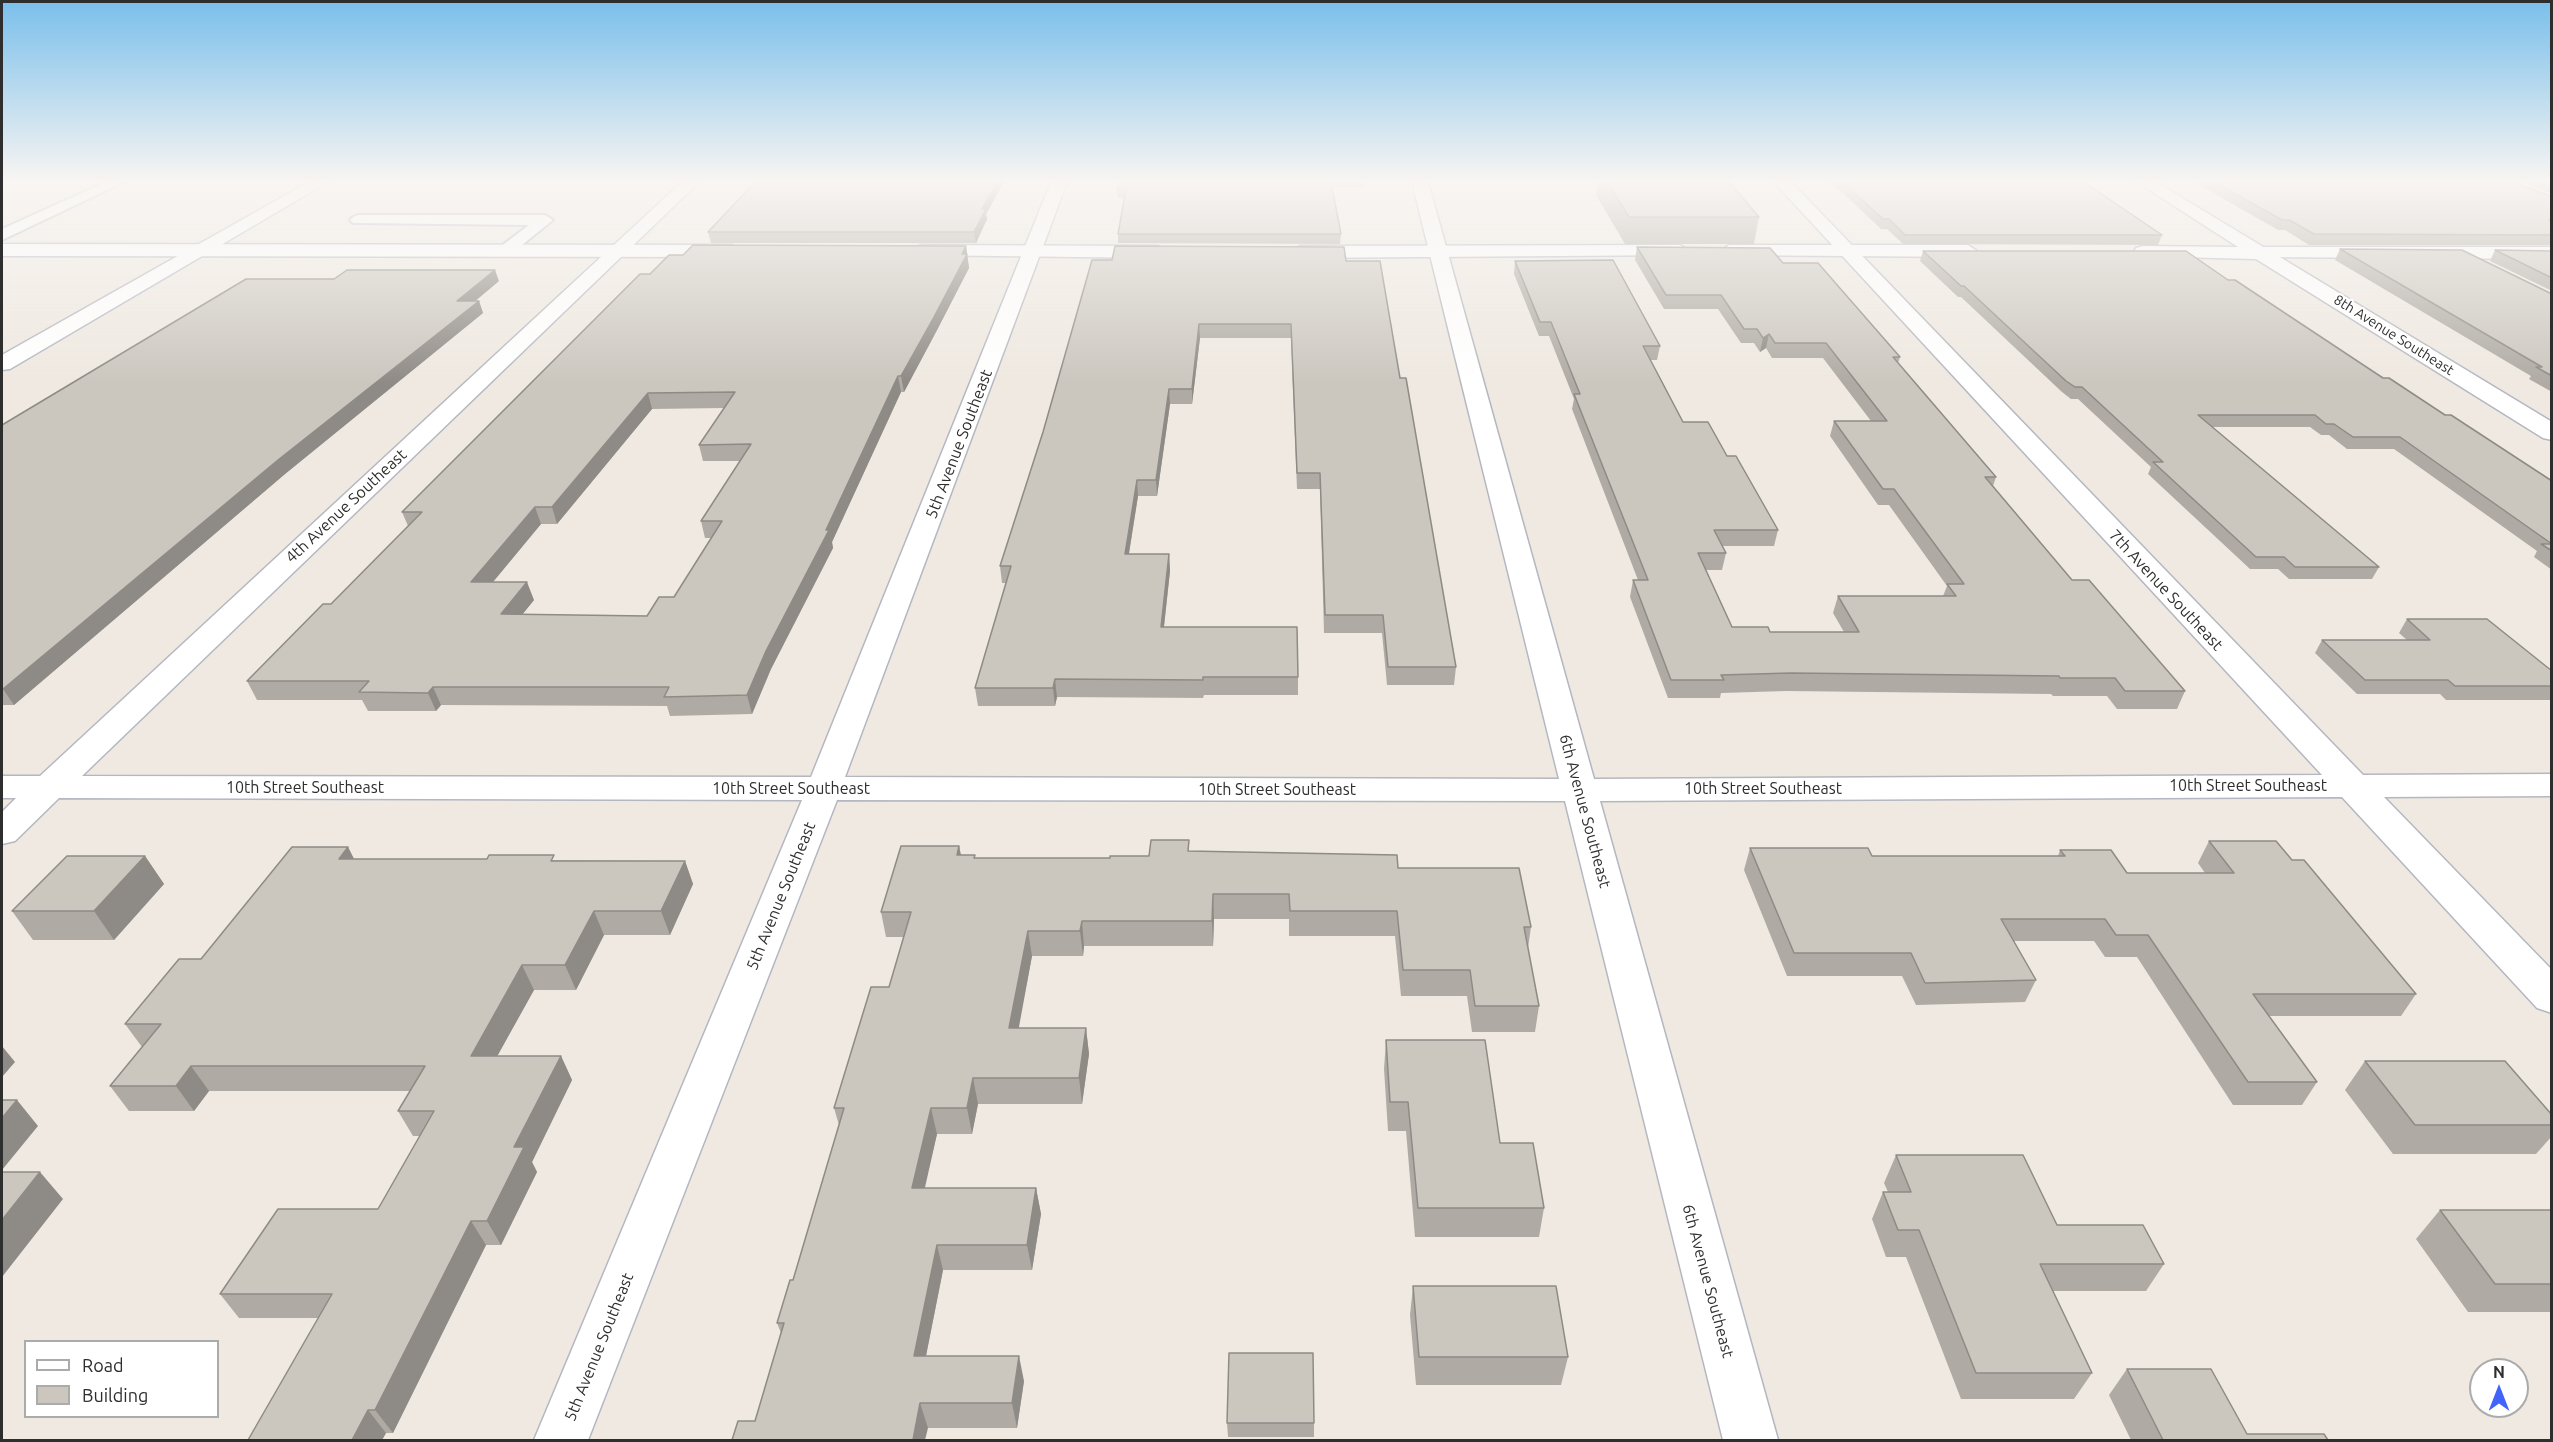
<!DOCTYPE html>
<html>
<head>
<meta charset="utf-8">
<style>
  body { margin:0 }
  #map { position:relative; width:2553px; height:1442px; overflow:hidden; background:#efe9e1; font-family:Ubuntu,sans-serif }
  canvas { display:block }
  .frame { position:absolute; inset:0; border:3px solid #2e2e2e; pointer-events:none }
  .legend { position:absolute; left:24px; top:1340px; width:195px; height:78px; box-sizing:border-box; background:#fff; border:2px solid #ababab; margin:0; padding:8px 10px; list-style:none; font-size:18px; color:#2e2e2e }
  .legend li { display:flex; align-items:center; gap:12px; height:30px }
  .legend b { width:30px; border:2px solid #ababab }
  .north { position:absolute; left:2469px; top:1358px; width:60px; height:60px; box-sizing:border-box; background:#fff; border:2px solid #ababab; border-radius:50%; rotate:0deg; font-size:16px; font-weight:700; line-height:24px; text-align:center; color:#2e2e2e }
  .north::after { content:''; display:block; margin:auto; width:21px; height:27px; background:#4264fb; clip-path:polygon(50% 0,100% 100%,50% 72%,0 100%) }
</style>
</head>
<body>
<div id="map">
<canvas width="2553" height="1442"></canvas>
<div class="frame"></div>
<ul class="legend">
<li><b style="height:8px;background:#fff"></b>Road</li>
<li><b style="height:16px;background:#cbc7bf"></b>Building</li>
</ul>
<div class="north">N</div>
</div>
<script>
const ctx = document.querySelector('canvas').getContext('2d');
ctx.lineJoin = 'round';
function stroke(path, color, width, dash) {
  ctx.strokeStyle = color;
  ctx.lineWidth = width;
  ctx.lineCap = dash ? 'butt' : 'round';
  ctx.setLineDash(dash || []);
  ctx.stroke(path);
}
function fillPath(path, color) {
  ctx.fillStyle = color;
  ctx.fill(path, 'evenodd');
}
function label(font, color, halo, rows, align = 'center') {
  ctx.font = font + ' Ubuntu,sans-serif';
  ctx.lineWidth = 4.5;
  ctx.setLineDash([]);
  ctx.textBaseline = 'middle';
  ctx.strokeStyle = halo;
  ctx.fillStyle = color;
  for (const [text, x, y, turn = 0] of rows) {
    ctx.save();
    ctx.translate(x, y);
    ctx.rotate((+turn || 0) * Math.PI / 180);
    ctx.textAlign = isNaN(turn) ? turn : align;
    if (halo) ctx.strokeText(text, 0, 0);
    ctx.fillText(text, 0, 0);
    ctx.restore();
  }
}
const service = new Path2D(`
  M106,182H124L2,240V229Z
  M358,215H545L553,220L512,253H500L498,250L500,247L529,225L353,223L350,220L353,217Z`);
const minor = new Path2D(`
  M682,182H699L82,776L811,777L1051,182H1067L845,777L1559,779L1412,182H1428L1594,779L2322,775L1774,182H1791L2363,775L2552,774V796L2384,797L2552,970V1013L2537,1008L2342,797L1600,801L1778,1440H1723L1565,801L837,800L588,1440H534L802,800L59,798L15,841L2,844V812L16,798H2V776H40Z
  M2261,247H2552V259L2254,257L2252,253L2254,249Z`);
const tertiary = new Path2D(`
  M2137,182H2156L2552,422V440L2543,438L2256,259L2136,256L2134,252L2136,248L2143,246L2238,247Z
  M2,244L732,245L741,251L732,257L2,256Z
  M922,245L1158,246L1167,252L1158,258L915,255L913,251L915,247Z
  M1680,245L1689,251L1687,255L1300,258L1291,252L1300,246Z
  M1729,245H1968L1977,251L1968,257L1722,255L1720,251Z`);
const secondary = new Path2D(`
  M309,182H328L10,369L2,370V355Z`);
const wall = new Path2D(`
  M755,182H1004L986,214L987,219L976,243H711L708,232Z
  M1119,182H1364V187H1332L1341,234L1340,244L1118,243V234L1124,198H1118L1117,189Z
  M1597,182H1729L1759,217L1754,244H1625L1596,195Z
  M1831,182H2084L2162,235L2158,245L1903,244L1887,229H1881Z
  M2194,182H2513L2552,197V245H2309L2285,230H2278Z
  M2522,182H2552V194Z
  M966,246L969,268L936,332L904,392H901L832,542L833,548L771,669L752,714L670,716L667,706L441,705L436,711H368L362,700H257L247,681L331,604L408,526L402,512L650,274L683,255ZM724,408L699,445L703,461H740L701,521L705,538H711L674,597L647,616L522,615L534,600L493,582L541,524H557L652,409Z
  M1637,247L1783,263L1900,357L1898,363L1996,477L1993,486L2072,580L2185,691L2177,709H2117L2107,696H2053L2051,694L1786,691L1721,693L1720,698H1668L1630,597L1633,580H1638L1572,409L1574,399L1549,336H1539L1514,274L1515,261L1660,346L1657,360H1651L1683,422L1727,456L1778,530L1774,546H1722L1726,553L1722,570H1706L1732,627L1770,632H1844L1833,613L1838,596H1943L1947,586L1889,505H1878L1830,436L1834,421H1871L1823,358H1772L1766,348L1760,352L1754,343H1741L1718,309H1664L1635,260Z
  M2340,249L2552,294V392L2529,379L2531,376L2335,260Z
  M2495,250L2552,251V291L2490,261Z
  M1923,251L2228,280L2383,378L2445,415L2552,481V570L2534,557L2537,551L2394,449H2347L2329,435H2321L2310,427H2212L2379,567L2372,579H2289L2278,569H2250L2148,474L2151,467L2078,399H2071L2062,392L1961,297H1958L1920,261Z
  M1092,260L1346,261L1400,378L1456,667L1454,685H1387L1382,633H1324L1320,489H1297L1291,338H1200L1192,404H1170L1157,496H1138L1129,554H1169L1170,571L1164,627L1298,677V695H1204L1203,698L1057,697L1055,706H978L975,688L1006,583H1002L1000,566L1043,432Z
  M499,281L475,301H479L483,313L285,474L14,705H2V425Z
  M2407,619L2552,671V700H2446L2440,694H2357L2315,653L2322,640H2407L2399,633Z
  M2209,841L2292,860L2416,994L2401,1016H2269L2317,1082L2302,1105H2233L2137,957H2105L2094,941H2014L2036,980L2025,1002L1916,1005L1902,976H1787L1744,870L1750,848L1872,856H2058L2060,850L2127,873H2205L2198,863Z
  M959,846L961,855L975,858H1110L1149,856L1189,851L1398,868L1531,927L1528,948L1539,1006L1535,1032H1472L1467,996H1401L1395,936H1289V919H1214L1213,946H1084L1083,956H1032L1018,1028H1086L1089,1054L1082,1104H978L972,1134H937L924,1188H1036L1041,1214L1032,1270H943L926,1356L1024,1381L1017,1428H928L755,1421L781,1333L777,1323L793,1280L839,1125L834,1108L889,987L904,937H886L881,912Z
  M348,847L354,859L685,861L693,884L670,935H604L576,990H534L497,1056H561L572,1080L532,1162L537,1172L501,1245H486L393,1433H386L382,1440L318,1318H239L220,1294L378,1209L420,1136H413L398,1111L411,1091H209L194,1111H129L110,1086L142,1047L125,1024L201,959Z
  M145,856L164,884L114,940H33L12,911Z
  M1386,1040L1500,1143L1544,1208L1539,1237H1415L1406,1131H1388L1384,1069Z
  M2365,1061L2552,1115V1136L2536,1154H2393L2345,1090Z
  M1896,1155L2057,1225L2164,1264L2146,1291H2053L2092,1373L2074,1399H1961L1906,1257H1886L1872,1219L1883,1192H1888L1884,1183Z
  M2440,1210H2552V1312H2468L2416,1239Z
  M1413,1286L1568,1357L1561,1385H1416L1410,1315Z
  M2127,1369L2247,1434L2328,1440H2131L2109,1395Z
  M1227,1423H1314V1437H1228Z`);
const shadedWall = new Path2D(`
  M997,182H1004L986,214L987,219L976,243L974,232L982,209Z
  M966,246L969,268L936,332L904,392L901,376Z
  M495,270L499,281L461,313L457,301Z
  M479,301L483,313L285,474L14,705L3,689L278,460Z
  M1199,324L1200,338L1192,404V389Z
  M1769,334L1766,348L1760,352L1763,338Z
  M898,376L901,392L832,542L833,548L771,669L752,714L747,695L766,651L826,530Z
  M1169,389L1170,404L1157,496L1156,480Z
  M648,393L652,409L557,524L552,507Z
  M1137,480L1138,496L1126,571L1125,554Z
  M535,507L541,524L478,600L471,582Z
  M1169,554L1170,571L1162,644L1161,627Z
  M527,582L534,600L508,632L501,614Z
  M1055,679L1057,697L1055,706L1053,688Z
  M433,687L441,705L436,711L428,693Z
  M959,846L964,871L957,855Z
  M348,847L360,871L339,859Z
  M145,856L164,884L114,940L94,911Z
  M685,861L693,884L670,935L661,911Z
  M1213,894L1214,919L1213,946L1212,921Z
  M594,911L604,935L576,990L565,965Z
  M1082,921L1084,946L1083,956L1080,931Z
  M1028,931L1032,956L1014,1054L1009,1028Z
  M522,965L534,990L484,1080L471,1056Z
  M1086,1028L1089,1054L1082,1104L1079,1078Z
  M2,1046L15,1062L2,1077Z
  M561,1056L572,1080L532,1162L537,1172L501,1245L487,1221L514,1147Z
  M191,1066L209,1091L194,1111L176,1086Z
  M973,1078L978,1104L972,1134L967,1108Z
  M17,1100L38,1126L2,1170V1118Z
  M931,1108L937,1134L919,1214L912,1188Z
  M40,1172L63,1199L2,1277V1220Z
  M1036,1188L1041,1214L1032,1270L1027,1245Z
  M471,1221L486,1245L393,1433L375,1410Z
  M937,1245L943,1270L921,1381L914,1356Z
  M1019,1356L1024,1381L1017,1428L1012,1403Z
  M920,1403L928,1428L925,1440H913Z
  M368,1410L386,1433L382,1440H352Z`);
const building = new Path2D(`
  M755,182H997L982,209H986L974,232H708Z
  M1119,182H1331L1341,234H1118L1126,189H1117Z
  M1607,182H1729L1759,217H1629Z
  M1842,182H2084L2162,235H1905L1889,219H1883Z
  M2214,182H2513L2552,197V220H2549L2552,221V235L2314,234L2289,220H2282Z
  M693,245L966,246L962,254H967L934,317L901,376H898L826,530H829L766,651L747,695L664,697L669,687H433L428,693L359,692L369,681H247L323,604H331L422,512H402L640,274H650L669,255H683ZM735,392L699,445L751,444L701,521H722L674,597H659L647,616L501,614L527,582H471L535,507H552L648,393Z
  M1115,246L1344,247L1346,261H1380L1400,378H1406L1456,667H1388L1383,615H1325L1320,473H1297L1291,324H1199L1192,389H1169L1156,480H1137L1125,554H1169L1161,627H1297L1298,677H1203V680L1055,679L1053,688H975L1011,566H1000L1043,432L1092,260H1112Z
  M1637,247L1770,248L1783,263H1818L1900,357H1893L1996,477H1985L2072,580H2089L2185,691H2125L2115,678H2060L2059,676L1791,673L1721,675L1724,680H1671L1633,580H1648L1574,394H1580L1551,322H1540L1515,261L1613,260L1660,346H1643L1683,422H1708L1727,456H1736L1778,530H1714L1726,553H1698L1732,627H1768L1770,632H1859L1838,596H1956L1947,584H1964L1894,489H1883L1834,421H1887L1826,343H1775L1769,334L1763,338L1757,329H1744L1721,295H1666Z
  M2340,249L2462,250L2552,294V376L2536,367H2542Z
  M2495,250L2552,251V278Z
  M1923,251H2186L2228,280H2235L2383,378H2389L2445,415H2451L2552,481V544L2400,437H2353L2334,424H2326L2315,415H2198L2379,567H2295L2284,557H2256L2153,462H2163L2082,387H2075L2066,381L1964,286H1961Z
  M347,270H495L457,301H479L278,460L3,689H2V425L246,279H334Z
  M2541,544H2552V551Z
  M2407,619H2487L2552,671V686H2455L2448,680H2365L2322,640H2430Z
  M1151,840H1189L1188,851L1397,855L1398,868H1519L1531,927H1524L1539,1006H1475L1470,970H1403L1397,911H1290L1289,894H1213L1212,921H1082L1080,931H1028L1009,1028H1086L1079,1078H973L967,1108H931L912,1188H1036L1027,1245H937L914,1356H1019L1012,1403H920L913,1440H732L738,1421H755L784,1323H777L790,1280H793L844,1108H834L871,987H889L911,912H881L901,846H959L957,855H975L974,858H1110V856H1149Z
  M2209,841H2276L2292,860H2304L2416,994H2253L2317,1082H2248L2148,935H2116L2105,919H2001L2036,980L1925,983L1911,953H1794L1750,848H1868L1872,856H2065L2060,850H2111L2127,873H2234Z
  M292,847H348L339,859H487L489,855H554L551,861H685L661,911H594L565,965H522L471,1056H561L514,1147H524L487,1221H471L375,1410H368L352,1440H248L332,1294H220L278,1209H378L434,1111H398L425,1066H191L176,1086H110L161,1024H125L179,959H201Z
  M67,856H145L94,911H12Z
  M1386,1040H1485L1500,1143H1533L1544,1208H1418L1408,1102H1390Z
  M2365,1061H2505L2552,1115V1125H2415Z
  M2,1100H17L2,1118Z
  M1896,1155H2023L2057,1225H2143L2164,1264H2040L2092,1373H1976L1919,1230H1898L1883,1192H1911Z
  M2,1172H40L2,1220Z
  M2440,1210H2552V1284H2495Z
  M1413,1286H1556L1568,1357H1419Z
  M1229,1353H1313L1314,1423H1227Z
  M2127,1369H2211L2247,1434H2324L2328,1440H2163Z`);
const farStreetnames = [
  ["8th Avenue Southeast",2394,335,32]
];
const streetNames = [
  ["5th Avenue Southeast",959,444,-69],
  ["4th Avenue Southeast",346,506,-43],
  ["7th Avenue Southeast",2166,590,47],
  ["10th Street Southeast",2248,786],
  ["10th Street Southeast",305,788],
  ["10th Street Southeast",791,789],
  ["10th Street Southeast",1763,789],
  ["10th Street Southeast",1277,790],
  ["6th Avenue Southeast",1585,811,75],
  ["5th Avenue Southeast",781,896,-68],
  ["6th Avenue Southeast",1708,1281,75],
  ["5th Avenue Southeast",599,1347,-68]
];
stroke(service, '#b4b7c1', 4);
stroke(minor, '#b4b7c1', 3);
stroke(tertiary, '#b4b7c1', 3);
stroke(secondary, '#b4b7c1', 3);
fillPath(service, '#fff');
fillPath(minor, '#fff');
fillPath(tertiary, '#fff');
fillPath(secondary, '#fff');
fillPath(wall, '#afaba4');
fillPath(shadedWall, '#8e8b86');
fillPath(building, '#cbc7bf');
stroke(building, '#8e8b86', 1.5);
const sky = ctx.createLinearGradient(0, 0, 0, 384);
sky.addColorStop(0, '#7abfeb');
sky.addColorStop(0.47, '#f8f5f2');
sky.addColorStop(1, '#f8f5f200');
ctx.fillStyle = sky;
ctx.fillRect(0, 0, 2553, 384);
label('14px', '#2e2e2e', '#fff', farStreetnames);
label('16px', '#2e2e2e', '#fff', streetNames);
</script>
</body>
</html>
